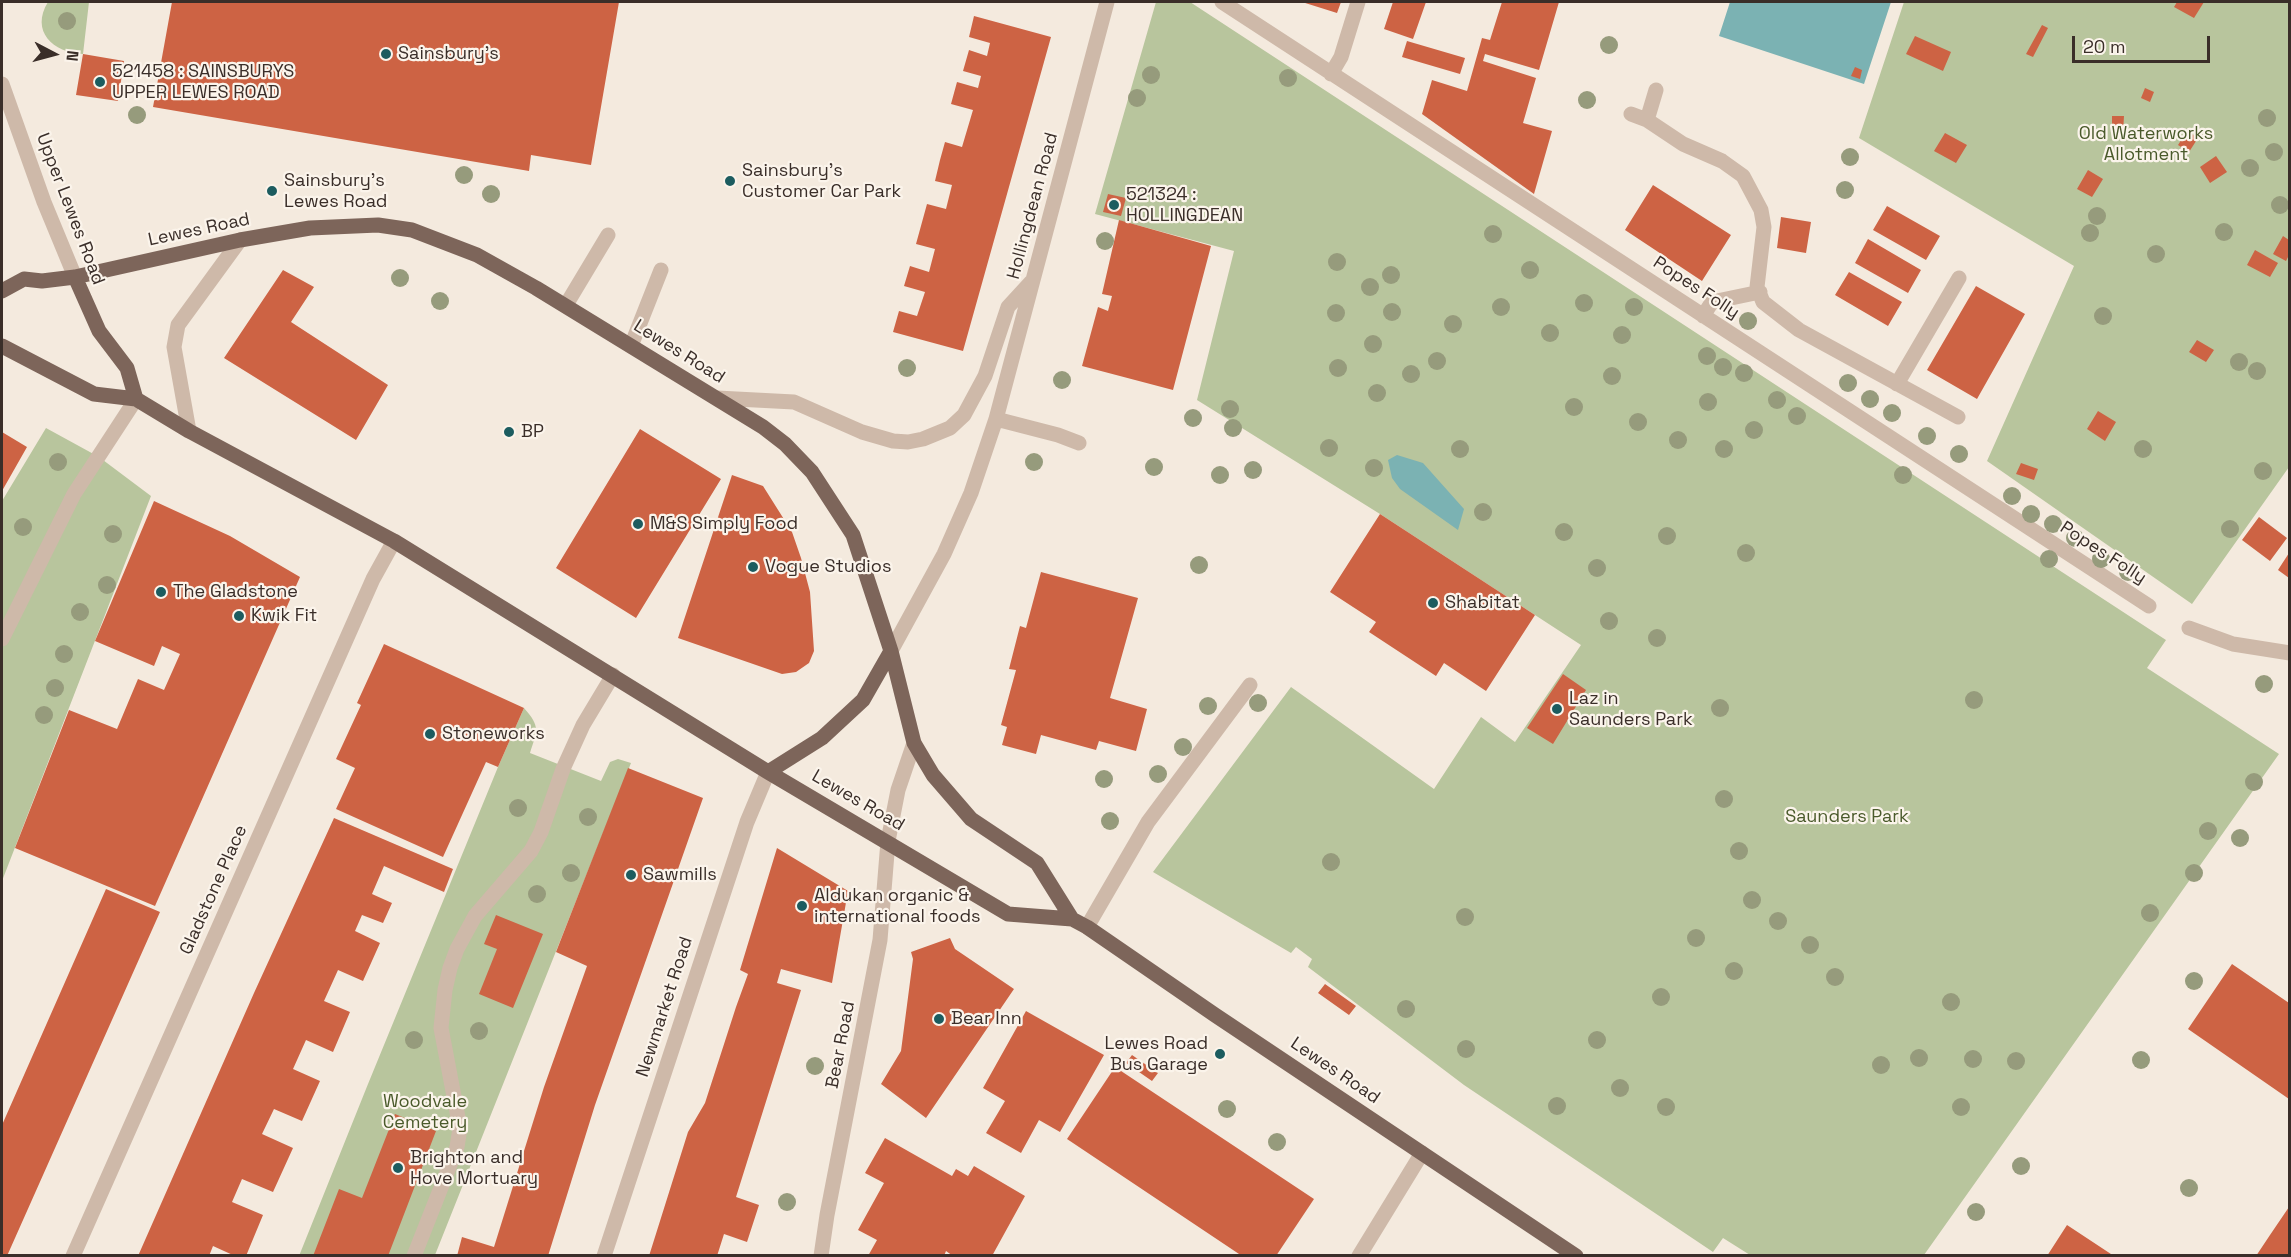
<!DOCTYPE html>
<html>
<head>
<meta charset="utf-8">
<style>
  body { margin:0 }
  #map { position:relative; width:2291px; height:1257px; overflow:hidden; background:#f4eade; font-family:"Space Grotesk",sans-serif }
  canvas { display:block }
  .frame { position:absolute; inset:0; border:3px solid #3a2e29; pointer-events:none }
  .north { position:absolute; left:24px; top:24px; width:60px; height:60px; -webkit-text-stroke:4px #fbf4eb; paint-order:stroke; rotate:96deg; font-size:16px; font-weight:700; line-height:24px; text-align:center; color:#3a2e29 }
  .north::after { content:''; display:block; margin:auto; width:21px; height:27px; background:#3a2e29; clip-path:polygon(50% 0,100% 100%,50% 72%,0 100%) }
  .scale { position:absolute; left:2072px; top:36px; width:138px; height:27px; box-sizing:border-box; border:3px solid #3a2e29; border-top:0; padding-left:8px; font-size:18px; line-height:21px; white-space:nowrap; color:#3a2e29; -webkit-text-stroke:4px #fbf4eb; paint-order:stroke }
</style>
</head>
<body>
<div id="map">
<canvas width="2291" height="1257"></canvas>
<div class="frame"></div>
<div class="north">N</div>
<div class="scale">20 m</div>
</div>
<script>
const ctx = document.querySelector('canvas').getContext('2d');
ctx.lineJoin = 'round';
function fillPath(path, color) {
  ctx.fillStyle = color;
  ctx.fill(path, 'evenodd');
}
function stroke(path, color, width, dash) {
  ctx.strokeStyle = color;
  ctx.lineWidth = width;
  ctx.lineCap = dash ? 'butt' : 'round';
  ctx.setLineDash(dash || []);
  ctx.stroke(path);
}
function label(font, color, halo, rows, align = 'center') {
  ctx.font = font + ' "Space Grotesk",sans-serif';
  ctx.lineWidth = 4.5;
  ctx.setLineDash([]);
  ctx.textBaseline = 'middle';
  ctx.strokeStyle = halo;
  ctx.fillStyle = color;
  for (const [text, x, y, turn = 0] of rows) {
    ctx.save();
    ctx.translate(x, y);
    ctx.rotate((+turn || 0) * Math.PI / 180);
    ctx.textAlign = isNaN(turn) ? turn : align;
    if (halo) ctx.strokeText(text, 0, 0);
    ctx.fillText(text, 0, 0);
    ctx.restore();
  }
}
const green = new Path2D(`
  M48,2H89L83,54C53,53 30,31 48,2Z
  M1156,2H1190L2166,640L2147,668L2279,754L1924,1255H1750L1723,1238L1713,1252L1464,1085L1308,967L1312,959L1296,947L1291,953L1153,872L1291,687L1434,789L1481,717L1515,742L1581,645L1380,514L1197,400L1234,251L1095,214Z
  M1904,2H2289V467L2192,604L1987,461L2074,266L1859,138Z
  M46,428L99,457L151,496L2,881V501Z
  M524,708C541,727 537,731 530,753L601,781L610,762L618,759L631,763L435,1255L299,1256L368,1084L498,767Z`);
const water = new Path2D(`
  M1730,2H1891L1864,84L1719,36Z
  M1397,455L1423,463L1464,509L1458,530L1400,489L1392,478L1388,460Z`);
const building = new Path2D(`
  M172,2H619L591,165L531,155L529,171L153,107Z
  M1302,2H1341L1337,13Z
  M1393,2H1426L1413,39L1384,29Z
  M1502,2H1559L1539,70L1485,54L1483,61L1536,78L1523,123L1552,131L1534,194L1422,114L1432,80L1467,91L1482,38L1490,40Z
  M2177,2H2204L2194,18L2174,7Z
  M974,16L1051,37L963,351L893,332L899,311L917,316L925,292L904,286L910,266L929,272L935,249L916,244L927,204L946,209L952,185L935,181L940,160L945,142L962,147L973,110L951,104L957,82L978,88L981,76L963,71L969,50L987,56L990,43L969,37Z
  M2042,25L2048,28L2033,57L2026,54Z
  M1915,36L1951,52L1943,71L1906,54Z
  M1407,41L1465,58L1460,74L1402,57Z
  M83,54L124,61L118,101L76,95Z
  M1855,67L1862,70L1860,79L1851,76Z
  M2145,88L2154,92L2150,102L2141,98Z
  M2112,116H2124L2123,133H2112Z
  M2187,131L2198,138L2189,152L2178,145Z
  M1945,133L1967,145L1956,163L1934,151Z
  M2216,156L2227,172L2210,183L2200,167Z
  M2088,170L2103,179L2092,197L2077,189Z
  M1653,185L1731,235L1702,281L1625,230Z
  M1108,194L1126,198L1121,216L1103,212Z
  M1887,206L1940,236L1926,260L1873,230Z
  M1781,217L1811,222L1806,253L1777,248Z
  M1119,220L1211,246L1173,390L1082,366L1098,307L1108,311L1112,296L1102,294Z
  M2283,236L2289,240V255L2286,261L2273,254Z
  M1868,239L1921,270L1908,293L1855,263Z
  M2255,250L2278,263L2270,277L2247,265Z
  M283,270L314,287L291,322L388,385L356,440L224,358Z
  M1849,272L1902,302L1888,326L1835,295Z
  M1976,286L2025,314L1977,399L1927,370Z
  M2197,340L2214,350L2206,362L2189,352Z
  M2098,411L2116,422L2105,441L2087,429Z
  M640,429L721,479L636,618L556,568Z
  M2,432L27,447L2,491Z
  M2021,463L2038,469L2034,480L2016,474Z
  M732,475L763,486L792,532L801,558L810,592L814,651L809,663L796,672L782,674L678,638Z
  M154,501L230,536L300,577L155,906L15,848L69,710L117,729L138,679L164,690L180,654L162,646L154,666L95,641Z
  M1380,514L1535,615L1486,691L1444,663L1436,676L1369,632L1376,622L1330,592Z
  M2259,517L2287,538L2270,561L2242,540Z
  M2289,553V578L2278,570Z
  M1041,572L1138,598L1110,698L1147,709L1136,751L1099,741L1096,750L1041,735L1036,754L1002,745L1007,727L1001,725L1016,670L1009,669L1020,626L1026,628Z
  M384,644L524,708L498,767L486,762L443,857L336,809L355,768L336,759L361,705L357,703Z
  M1563,674L1586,690L1553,744L1527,728Z
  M628,768L703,798L595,1105L548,1256H457L462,1237L494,1247L544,1087L587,966L556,952Z
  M334,818L453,869L444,892L384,866L372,894L392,903L383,923L362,915L355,931L380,943L363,981L338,970L324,1001L350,1012L333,1052L306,1040L293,1069L320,1081L302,1121L274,1109L262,1134L293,1148L273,1192L242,1179L232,1202L263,1215L246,1256H235L213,1246L209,1256H138L254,993Z
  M777,848L848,891L832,983L781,969L777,983L801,990L736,1197L759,1205L747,1242L724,1234L717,1256H649L688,1132L705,1103L736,1007L748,974L740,970Z
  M106,889L160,912L7,1256H2V1125Z
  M496,915L543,934L513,1008L479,994L497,949L484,944Z
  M950,938L955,949L1014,989L926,1118L881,1084L901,1051L913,959L911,952Z
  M2232,964L2289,1003V1099L2188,1029Z
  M1325,984L1356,1006L1349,1015L1318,993Z
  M1026,1011L1104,1055L1060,1132L1039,1120L1021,1153L986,1133L1005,1101L983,1088Z
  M1132,1055L1158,1073L1152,1081L1126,1063Z
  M1115,1067L1314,1199L1276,1256H1242L1067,1139Z
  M395,1114L436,1131L388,1256H313L339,1189L362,1198Z
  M885,1138L952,1176L956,1169L968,1176L974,1166L1025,1196L992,1256H953L946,1251L944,1256H868L877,1240L858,1230L884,1183L865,1173Z
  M2289,1207V1256H2256L2270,1235Z
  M2067,1225L2114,1256H2047Z`);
const minor = new Path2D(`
  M1222,2L2149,606
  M1331,74L1341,57L1358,2
  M2,84L44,202L75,277
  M1631,114L1647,120L1683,144L1722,161L1743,176L1761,210L1764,227L1757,287L1763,302L1799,330L1958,417
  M1647,120L1656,90
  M566,305L608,235
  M1703,316L1712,302L1760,292
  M631,346L661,270
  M1897,384L1959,278
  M717,398L794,402L862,432L893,441L908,442L923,439L950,428L964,415L985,376L1008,307L1031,282
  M996,419L1058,435L1079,443
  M189,431L174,347L178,325L240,240
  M2189,628L2233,644L2290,653
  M2,639L74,494L136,399
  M891,651L944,554L971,493L996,419L1107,2
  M1087,927L1148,822L1250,685
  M73,1256L373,579L394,541
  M414,1256L457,1147L460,1128L441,1028L445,990L450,968L457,949L475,916L531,851L541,832L563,769L583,725L613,675
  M604,1256L747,822L768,772
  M821,1256L827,1215L880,940L888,841L898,790L914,743
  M1359,1256L1422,1153`);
const major = new Path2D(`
  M75,277L99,331L127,368L136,399
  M2,291L24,279L42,281L75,277L240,240L310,228L378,225L412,230L477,255L536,288L763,427L785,444L812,472L853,535L891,651L914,743L933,775L971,819L1037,863L1072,919
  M2,346L94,394L136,399L189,431L394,541L768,772L1008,914L1072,919L1087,927L1215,1015L1576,1256
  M768,772L822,738L863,700L891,651`);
const trees = [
  [67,21],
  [1609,45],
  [1151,75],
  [1288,78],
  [1137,98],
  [1587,100],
  [137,115],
  [2267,118],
  [2274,152],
  [1850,157],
  [2250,168],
  [464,175],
  [1845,190],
  [491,194],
  [2280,205],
  [2097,216],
  [2224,232],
  [2090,233],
  [1493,234],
  [1105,241],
  [2156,254],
  [1337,262],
  [1530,270],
  [1391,275],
  [400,278],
  [1370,287],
  [440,301],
  [1584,303],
  [1501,307],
  [1634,307],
  [1392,312],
  [1336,313],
  [2103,316],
  [1748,321],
  [1453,324],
  [1550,333],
  [1622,335],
  [1373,344],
  [1707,356],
  [1437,361],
  [2239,362],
  [1723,367],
  [907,368],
  [1338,368],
  [2257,371],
  [1744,373],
  [1411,374],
  [1612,376],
  [1062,380],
  [1848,383],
  [1377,393],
  [1870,399],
  [1777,400],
  [1708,402],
  [1574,407],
  [1230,409],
  [1892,413],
  [1797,416],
  [1193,418],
  [1638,422],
  [1233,428],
  [1754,430],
  [1927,436],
  [1678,440],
  [1329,448],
  [1460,449],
  [1724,449],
  [2143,449],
  [1959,454],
  [58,462],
  [1034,462],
  [1154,467],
  [1374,468],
  [1253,470],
  [2263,471],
  [1220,475],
  [1903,475],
  [2012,496],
  [1483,512],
  [2031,514],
  [2053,524],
  [23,527],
  [2230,529],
  [1564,532],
  [113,534],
  [1667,536],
  [2075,538],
  [1746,553],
  [2049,559],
  [2101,559],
  [1199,565],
  [1597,568],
  [2128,572],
  [107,585],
  [80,612],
  [1609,621],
  [1657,638],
  [64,654],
  [2264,684],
  [55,688],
  [1974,700],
  [1258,703],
  [1208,706],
  [1720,708],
  [44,715],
  [1183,747],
  [1158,774],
  [1104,779],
  [2254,782],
  [1724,799],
  [518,808],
  [588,817],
  [1110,821],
  [2208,831],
  [2240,838],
  [1739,851],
  [1331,862],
  [571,873],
  [2194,873],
  [537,894],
  [1752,900],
  [2150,913],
  [1465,917],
  [1778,921],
  [1696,938],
  [1810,945],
  [1734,971],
  [1835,977],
  [2194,981],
  [1661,997],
  [1951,1002],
  [1406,1009],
  [479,1031],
  [414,1040],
  [1597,1040],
  [1466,1049],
  [1919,1058],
  [1973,1059],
  [2141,1060],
  [2016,1061],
  [1881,1065],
  [815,1066],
  [1620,1088],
  [1557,1106],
  [1666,1107],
  [1961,1107],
  [1227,1109],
  [1277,1142],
  [2021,1166],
  [2189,1188],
  [787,1202],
  [1976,1212]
];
const markers = [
  [386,54,6,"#1c5c5f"],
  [100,82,6,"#1c5c5f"],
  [730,181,6,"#1c5c5f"],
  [272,191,6,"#1c5c5f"],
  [1114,205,6,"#1c5c5f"],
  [509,432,6,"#1c5c5f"],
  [638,524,6,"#1c5c5f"],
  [753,567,6,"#1c5c5f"],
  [161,592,6,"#1c5c5f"],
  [1433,603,6,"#1c5c5f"],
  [239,616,6,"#1c5c5f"],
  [1557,709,6,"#1c5c5f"],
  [430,734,6,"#1c5c5f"],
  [631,875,6,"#1c5c5f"],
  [802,906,6,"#1c5c5f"],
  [939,1019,6,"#1c5c5f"],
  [1220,1054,6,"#1c5c5f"],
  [398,1168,6,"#1c5c5f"]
];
const poiNames = [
  ["Sainsbury's",398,54],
  ["521458 : SAINSBURYS",112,72],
  ["UPPER LEWES ROAD",112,93],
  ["Sainsbury's",742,171],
  ["Customer Car Park",742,192],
  ["Sainsbury's",284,181],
  ["Lewes Road",284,202],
  ["521324 :",1126,195],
  ["HOLLINGDEAN",1126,216],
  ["BP",521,432],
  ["M&S Simply Food",650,524],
  ["Vogue Studios",765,567],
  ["The Gladstone",173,592],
  ["Shabitat",1445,603],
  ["Kwik Fit",251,616],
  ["Laz in",1569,699],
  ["Saunders Park",1569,720],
  ["Stoneworks",442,734],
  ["Sawmills",643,875],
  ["Aldukan organic &",814,896],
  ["international foods",814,917],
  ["Bear Inn",951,1019],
  ["Lewes Road",1208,1044,"right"],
  ["Bus Garage",1208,1065,"right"],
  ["Brighton and",410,1158],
  ["Hove Mortuary",410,1179]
];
const parkNames = [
  ["Old Waterworks",2146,134],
  ["Allotment",2146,155],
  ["Saunders Park",1847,817],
  ["Woodvale",425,1102],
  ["Cemetery",425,1123]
];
const streetNames = [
  ["Hollingdean Road",1033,206,-75],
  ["Upper Lewes Road",70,209,69],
  ["Lewes Road",199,230,-12],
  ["Popes Folly",1696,288,33],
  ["Lewes Road",679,352,32],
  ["Popes Folly",2103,553,33],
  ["Lewes Road",858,801,30],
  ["Gladstone Place",214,890,-66],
  ["Newmarket Road",665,1007,-72],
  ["Bear Road",841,1045,-79],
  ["Lewes Road",1335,1071,34]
];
fillPath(green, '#b8c59d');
fillPath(water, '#7bb2b3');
fillPath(building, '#cd6344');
stroke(minor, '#ceb9a9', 15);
stroke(major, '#7d655a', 15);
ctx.fillStyle = '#969b7c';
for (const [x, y] of trees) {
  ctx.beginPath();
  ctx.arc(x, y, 9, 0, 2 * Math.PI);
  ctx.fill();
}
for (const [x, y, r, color] of markers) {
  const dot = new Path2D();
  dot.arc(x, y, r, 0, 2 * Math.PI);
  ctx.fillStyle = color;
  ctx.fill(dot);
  stroke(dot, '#fbf4eb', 2);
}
label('18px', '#3a2e29', '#fbf4eb', poiNames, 'left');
label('18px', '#4a5a2b', '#fbf4eb', parkNames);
label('18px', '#3a2e29', '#fbf4eb', streetNames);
</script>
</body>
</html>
